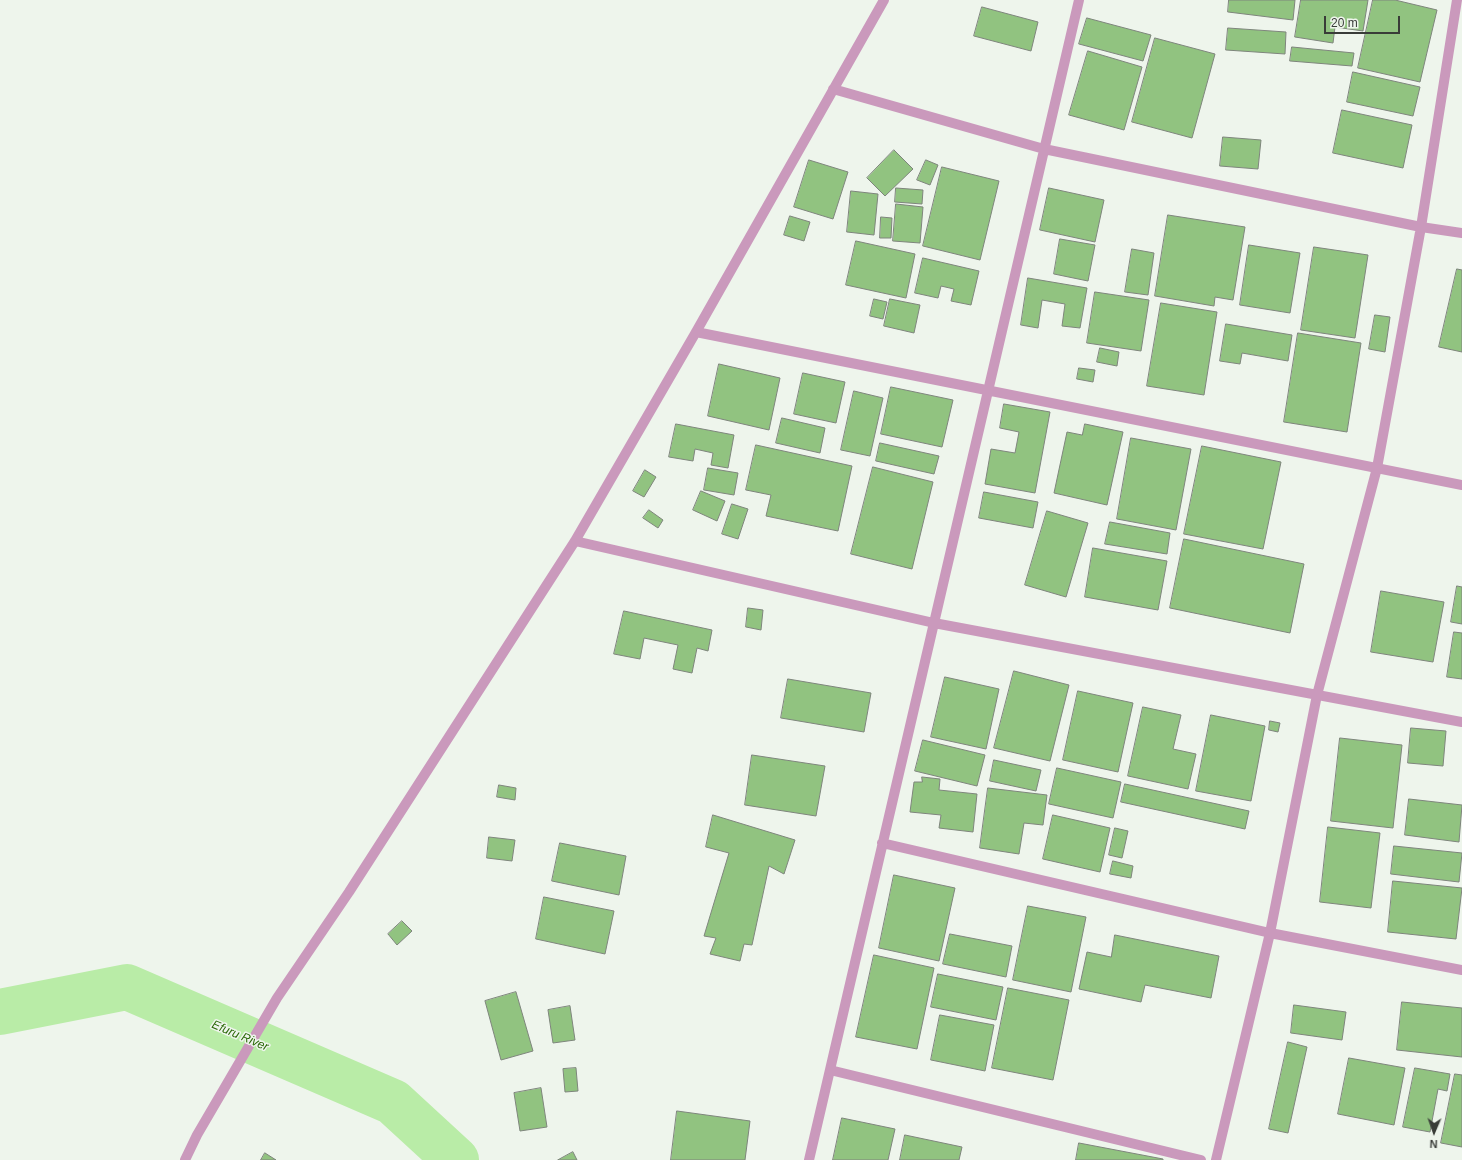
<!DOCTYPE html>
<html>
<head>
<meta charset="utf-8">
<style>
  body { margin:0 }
  #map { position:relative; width:1462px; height:1160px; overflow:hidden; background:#eef5ec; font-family:Arial,sans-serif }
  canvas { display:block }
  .north { position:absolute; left:1414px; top:1112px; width:40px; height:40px; -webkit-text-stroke:3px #eef5ec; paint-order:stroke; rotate:182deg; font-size:11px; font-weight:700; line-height:16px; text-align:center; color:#393c38 }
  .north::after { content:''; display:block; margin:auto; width:14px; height:18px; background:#393c38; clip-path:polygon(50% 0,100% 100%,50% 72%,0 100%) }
  .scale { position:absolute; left:1324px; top:16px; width:76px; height:18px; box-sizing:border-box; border:2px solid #393c38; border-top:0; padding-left:5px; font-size:12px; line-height:14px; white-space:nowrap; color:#393c38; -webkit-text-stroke:3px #eef5ec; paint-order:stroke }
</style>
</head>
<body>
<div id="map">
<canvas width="1462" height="1160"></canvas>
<div class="north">N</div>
<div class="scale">20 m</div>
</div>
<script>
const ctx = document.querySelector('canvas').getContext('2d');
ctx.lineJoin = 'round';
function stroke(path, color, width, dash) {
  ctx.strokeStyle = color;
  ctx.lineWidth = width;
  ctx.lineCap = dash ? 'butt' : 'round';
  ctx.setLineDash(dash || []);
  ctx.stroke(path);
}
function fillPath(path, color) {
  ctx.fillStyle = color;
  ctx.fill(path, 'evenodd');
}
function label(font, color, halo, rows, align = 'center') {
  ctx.font = font + ' Arial,sans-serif';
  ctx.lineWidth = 3;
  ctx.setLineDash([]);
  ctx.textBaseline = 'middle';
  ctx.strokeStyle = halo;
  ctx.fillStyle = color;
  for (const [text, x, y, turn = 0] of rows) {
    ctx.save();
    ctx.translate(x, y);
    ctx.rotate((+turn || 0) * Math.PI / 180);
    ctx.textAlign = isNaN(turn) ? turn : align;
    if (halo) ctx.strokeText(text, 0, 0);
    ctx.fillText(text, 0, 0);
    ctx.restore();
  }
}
const river = new Path2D(`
  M0,1012L127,987L393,1102L456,1160`);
const building = new Path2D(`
  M1229,0H1295L1293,20L1228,12Z
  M1301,0H1368L1363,31L1335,27L1333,43L1295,37Z
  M1373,0H1395L1437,10L1420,82L1358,68Z
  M982,7L1038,22L1031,51L974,36Z
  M1087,18L1151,35L1143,61L1079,44Z
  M1228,28L1286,32L1285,54L1226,50Z
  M1155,38L1215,54L1192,138L1132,122Z
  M1292,47L1354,53L1352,66L1290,61Z
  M1088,51L1142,67L1124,130L1069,115Z
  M1353,72L1420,87L1413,116L1347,102Z
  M1342,110L1412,125L1403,168L1333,153Z
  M1223,137L1261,140L1258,169L1220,166Z
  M894,150L913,169L885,196L867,178Z
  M809,160L848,172L833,219L794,207Z
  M926,160L938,165L930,185L917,180Z
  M942,167L999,181L980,260L923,246Z
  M896,188L923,190L922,204L895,202Z
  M1049,188L1104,200L1095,242L1040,230Z
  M851,191L878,194L874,235L847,232Z
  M896,204L923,207L920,243L893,241Z
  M1168,215L1245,227L1233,300L1215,297L1214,306L1155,296Z
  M790,216L810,222L804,241L784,235Z
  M881,217L892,218L891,238H880Z
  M1060,239L1095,245L1088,281L1054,274Z
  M856,241L915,254L906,298L846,285Z
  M1249,245L1300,253L1290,313L1240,305Z
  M1314,247L1368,255L1355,338L1301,330Z
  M1132,249L1154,253L1148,295L1125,292Z
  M923,258L979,271L971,305L951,301L954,289L941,286L938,298L915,293Z
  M1457,269L1462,270V352L1439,347Z
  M1028,278L1087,288L1080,328L1062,326L1065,304L1042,300L1038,328L1021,325Z
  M1095,292L1149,300L1141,351L1087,343Z
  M874,299L887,302L883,319L870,316Z
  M890,299L920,305L914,333L884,326Z
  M1161,303L1217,312L1204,395L1147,386Z
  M1375,315L1390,317L1385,352L1369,349Z
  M1226,324L1292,335L1288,361L1242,353L1240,364L1220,361Z
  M1298,333L1361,343L1347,432L1284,422Z
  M1100,348L1119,352L1117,366L1097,362Z
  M719,364L780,378L769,430L708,416Z
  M1079,368L1095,370L1093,382L1077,379Z
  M803,373L845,382L836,423L794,414Z
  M891,387L953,400L942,447L881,434Z
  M854,391L883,398L870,456L841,450Z
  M1004,404L1050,412L1035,493L985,484L991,449L1015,453L1019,432L1000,428Z
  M782,418L825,428L820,453L776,443Z
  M676,424L734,435L728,468L711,465L713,453L695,449L693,461L669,457Z
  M1085,424L1123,432L1107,505L1054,493L1067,432L1082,435Z
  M1131,438L1191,449L1176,530L1117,519Z
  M880,443L939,456L934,474L876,461Z
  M756,445L852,466L838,531L766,516L771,495L746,490Z
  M1202,446L1281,462L1263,549L1184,534Z
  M873,467L933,482L912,569L851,554Z
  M708,468L738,473L734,495L704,490Z
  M645,470L656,477L644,497L633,491Z
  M701,491L725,501L717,521L693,510Z
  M984,492L1038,502L1033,528L979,518Z
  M732,504L748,509L738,539L722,534Z
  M649,510L663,520L658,528L643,518Z
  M1047,511L1088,523L1066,597L1025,585Z
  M1110,522L1170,533L1167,554L1105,544Z
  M1184,539L1304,564L1290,633L1170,608Z
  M1093,548L1167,561L1158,610L1085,597Z
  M1457,586L1462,587V624L1451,622Z
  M1381,591L1444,602L1433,662L1371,652Z
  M748,608L763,610L761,630L746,627Z
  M624,611L712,630L708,651L697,648L692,673L673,669L678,645L644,638L640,659L614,654Z
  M1454,632L1462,633V679L1447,677Z
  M1014,671L1069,685L1050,761L994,748Z
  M945,677L999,689L986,749L931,737Z
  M788,679L871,693L864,732L781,718Z
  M1078,691L1133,703L1118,772L1063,760Z
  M1143,707L1181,715L1173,749L1196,754L1188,789L1128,776Z
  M1211,715L1265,726L1251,801L1196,791Z
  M1270,721L1280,723L1278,732L1269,730Z
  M1411,728L1446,731L1443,766L1408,763Z
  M1340,738L1402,745L1393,828L1331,821Z
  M923,740L985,755L977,786L915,771Z
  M752,755L825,766L816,816L745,805Z
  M994,760L1041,770L1036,791L990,781Z
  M1057,768L1121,782L1113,818L1049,804Z
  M922,777L940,779L939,790L977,794L973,832L939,828L941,815L910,812L914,782H922Z
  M1125,784L1249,811L1245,829L1121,802Z
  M499,785L516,788L515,800L497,797Z
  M988,788L1047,795L1043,825L1024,823L1019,854L980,848Z
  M1409,799L1462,805L1459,842L1405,835Z
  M713,815L795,840L784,874L769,866L752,945L744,944L740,961L710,954L716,938L704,936L729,853L706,847Z
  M1053,815L1110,828L1100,872L1043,859Z
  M1328,827L1380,833L1371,908L1320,902Z
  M1115,828L1128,831L1122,858L1109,855Z
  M489,837L515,840L512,861L487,858Z
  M560,843L626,856L619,895L552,881Z
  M1394,846L1462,853L1459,882L1391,874Z
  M1113,861L1133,866L1131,878L1110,874Z
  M894,875L955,888L939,961L879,948Z
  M1393,881L1462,888L1456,939L1388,932Z
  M544,897L614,911L605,954L536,939Z
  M1028,906L1086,917L1071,992L1013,980Z
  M402,921L412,931L397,945L388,934Z
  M950,934L1012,946L1006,977L943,964Z
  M1115,935L1219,956L1211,998L1145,985L1141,1002L1079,989L1087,952L1111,957Z
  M874,955L934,968L917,1049L856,1037Z
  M938,974L1003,987L996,1020L931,1007Z
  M1008,988L1069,1000L1053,1080L992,1068Z
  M516,992L533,1051L501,1060L485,1001Z
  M1402,1002L1462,1008V1057L1397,1050Z
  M1294,1005L1346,1012L1342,1040L1291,1033Z
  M570,1006L575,1040L553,1043L548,1010Z
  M940,1015L994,1025L985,1071L931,1060Z
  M1288,1042L1307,1047L1288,1133L1269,1129Z
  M1349,1058L1405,1068L1394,1125L1338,1114Z
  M576,1068L578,1091L565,1092L563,1069Z
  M1415,1068L1450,1074L1447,1091L1438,1089L1430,1132L1403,1127Z
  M1455,1074L1462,1075V1147L1441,1143Z
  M541,1088L547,1127L520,1131L514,1093Z
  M677,1111L750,1121L745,1160H671Z
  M842,1118L895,1129L888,1160H833Z
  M905,1135L962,1147L959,1160H900Z
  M1079,1143L1163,1159V1160H1076Z
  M573,1152L577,1160H558Z
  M265,1153L276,1160H261Z`);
const minor = new Path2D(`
  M833,89L1044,149L1421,227L1462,233
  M696,332L1462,485
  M575,541L934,623L1462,722
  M882,843L1270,933L1462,970
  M830,1070L1201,1160
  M185,1160L197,1135L277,998L349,892L575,541L696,332L884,0
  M809,1160L1079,0
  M1216,1160L1270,933L1317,695L1377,468L1421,227L1457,0`);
const waterNames = [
  ["Efuru River",240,1036,23]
];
stroke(river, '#b9eca7', 46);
fillPath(building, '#91c380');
stroke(building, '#7e857c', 1);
stroke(minor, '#ca99bc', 10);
label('italic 12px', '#296705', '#eef5ec', waterNames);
</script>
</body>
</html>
